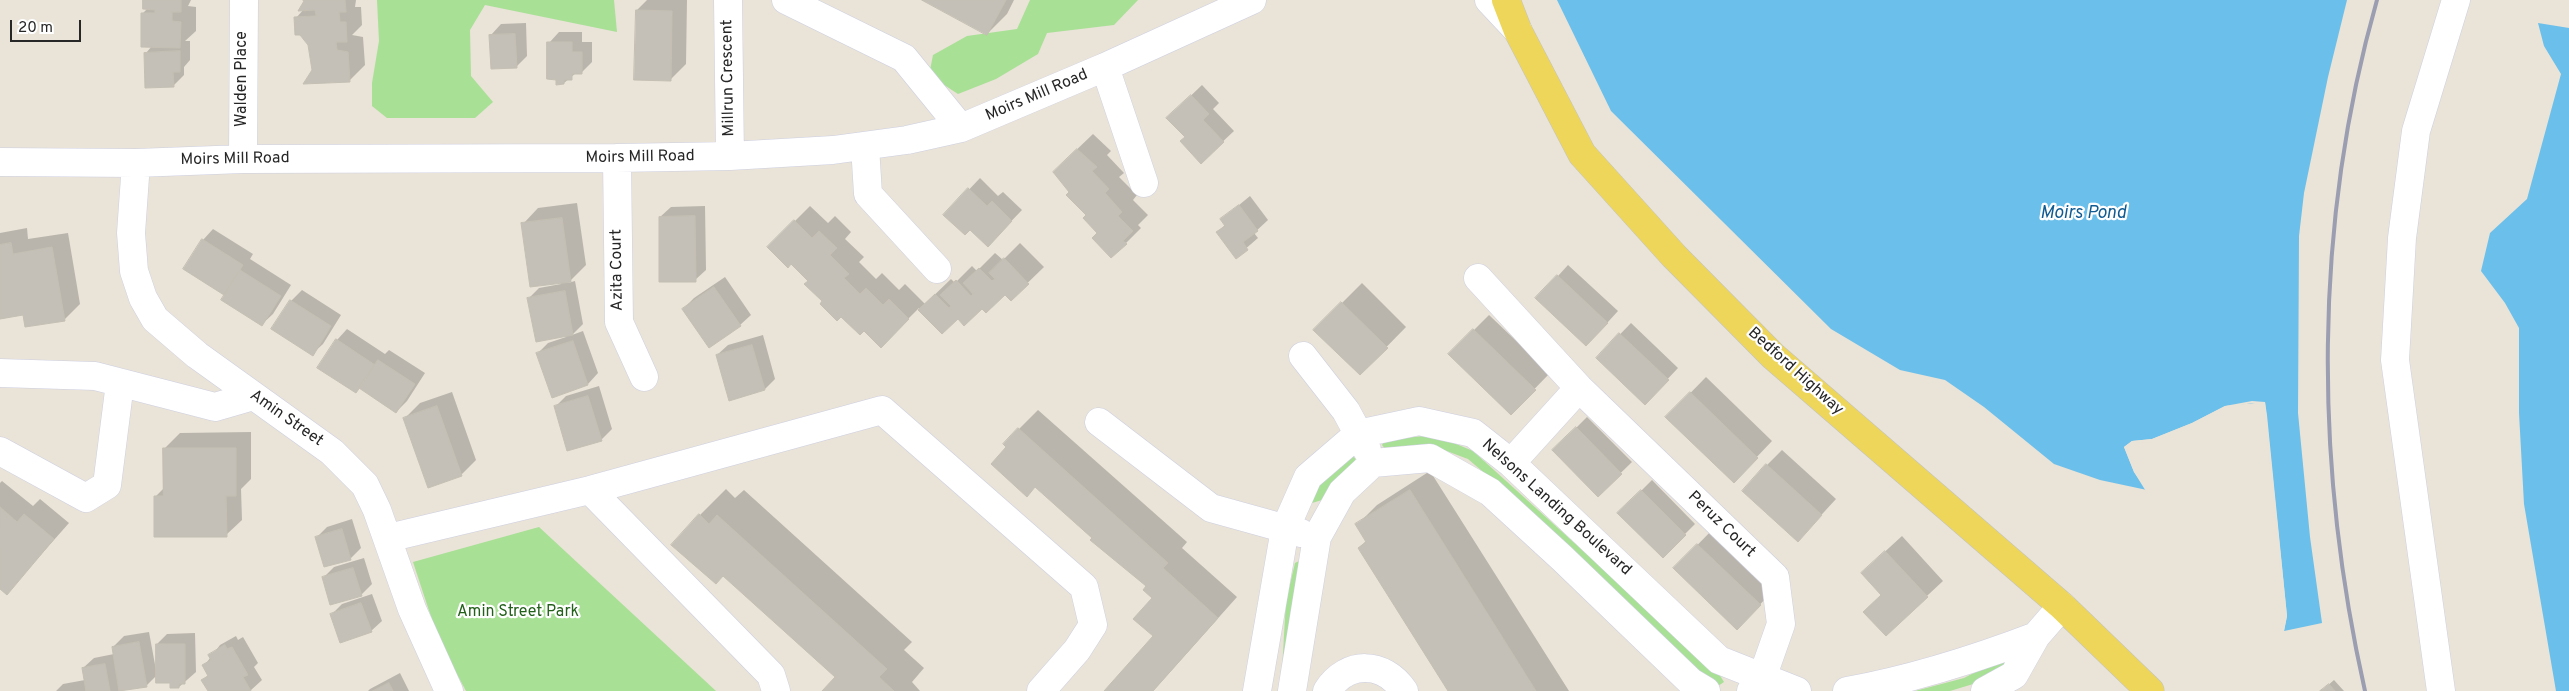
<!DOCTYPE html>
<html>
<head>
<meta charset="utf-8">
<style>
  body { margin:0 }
  #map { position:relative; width:2569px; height:691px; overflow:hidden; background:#e9e3d8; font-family:Overpass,sans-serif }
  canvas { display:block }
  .scale { position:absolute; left:10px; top:20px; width:71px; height:22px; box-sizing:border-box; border:2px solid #272727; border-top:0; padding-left:6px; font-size:15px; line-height:18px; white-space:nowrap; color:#272727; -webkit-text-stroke:4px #fff; paint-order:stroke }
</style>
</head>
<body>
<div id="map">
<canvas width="2569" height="691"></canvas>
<div class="scale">20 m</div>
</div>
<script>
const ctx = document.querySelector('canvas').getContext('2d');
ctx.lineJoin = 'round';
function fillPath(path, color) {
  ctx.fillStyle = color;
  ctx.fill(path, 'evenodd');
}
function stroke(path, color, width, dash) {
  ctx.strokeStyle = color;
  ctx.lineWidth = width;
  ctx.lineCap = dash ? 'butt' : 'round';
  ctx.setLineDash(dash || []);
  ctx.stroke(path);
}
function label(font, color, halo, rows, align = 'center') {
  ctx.font = font + ' Overpass,sans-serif';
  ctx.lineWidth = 4.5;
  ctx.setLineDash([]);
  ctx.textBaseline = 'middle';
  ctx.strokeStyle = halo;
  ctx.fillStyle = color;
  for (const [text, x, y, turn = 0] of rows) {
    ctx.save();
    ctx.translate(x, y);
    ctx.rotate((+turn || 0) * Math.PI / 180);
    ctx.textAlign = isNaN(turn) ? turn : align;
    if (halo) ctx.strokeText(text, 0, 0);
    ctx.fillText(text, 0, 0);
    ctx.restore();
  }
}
const green = new Path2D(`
  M377,0H614L617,32L485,5L470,30L471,76L493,102L475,118H387L372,106V83L379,41Z
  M1030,0H1138L1114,25L1047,33L1038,54L996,79L958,94L929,75L933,55L967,36L1017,29Z
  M1424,436L1449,441L1473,451L1719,674L1724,682L1718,686L1711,683L1516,500L1468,459L1444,450L1422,447L1386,450L1382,445L1385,440Z
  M1352,456L1355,458L1357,465L1322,500L1312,503L1316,488Z
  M539,527L716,691H466L439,641L413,562Z
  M1299,561L1301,570L1282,670L1286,601L1295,563Z
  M2015,657L1983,681L1950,691H1915L1964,678L2001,659Z`);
const water = new Path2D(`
  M1557,0H2347L2328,77L2304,193L2299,236L2298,413L2310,537L2322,623L2284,631L2287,616L2265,402L2225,406L2192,423L2152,439L2132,441L2124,447L2134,472L2147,490L2100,480L2054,464L1984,407L1945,380L1900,370L1831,329L1611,111Z
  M2538,23L2569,28V691H2556L2524,504L2519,413V328L2505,303L2481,271L2490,233L2527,199L2561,74L2544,46Z`);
const pier = new Path2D(`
  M2252,401L2265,402L2267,415L2287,616L2284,631H2281L2285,616L2263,404L2252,403L2226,408L2193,425L2153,442L2133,443L2127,448L2136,471L2149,489L2147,493L2134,472L2124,447L2132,441L2152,439L2192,423L2225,406Z`);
const shadow = new Path2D(`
  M144,0H191L188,6L196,7V31L185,41H190V60L184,67V75L173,86L146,53L152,46L143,13L148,8Z
  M305,0H356L355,7H361L362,25L352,35L363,37L365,65L349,81L314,70L309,44L296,18L304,9Z
  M647,0H687L686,64L670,80L637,10Z
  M924,0H1014L1007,14L987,34Z
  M526,23L527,56L516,67L491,35L501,24Z
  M559,32H582V42H592V62L581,73H576L564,83L557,78L549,43Z
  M1202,85L1219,103L1213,109L1234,131L1201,162L1186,137L1179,107Z
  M1093,134L1111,151L1107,155L1124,173L1119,177L1137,195L1133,200L1148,215L1138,225L1141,228L1126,243L1099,233L1070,192V156Z
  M980,178L998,196L1003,192L1022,210L998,235L970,228L945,215Z
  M1250,196L1268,220L1254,233L1258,238L1236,257L1218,232L1226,224L1222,219Z
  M577,203L586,265L568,283L575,281L583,324L572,335L583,331L598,373L588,384L537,354L548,343L566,337L528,299L539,288L561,284L523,224L538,208Z
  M705,206L706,270L695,280L660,217L671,207Z
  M810,206L828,223L835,216L851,232L845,239L864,257L859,262L876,279L882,273L899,290L905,284L925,304L951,279L955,283L972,266L977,271L995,253L1003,260L1020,243L1044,267L1011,299L1005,293L982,307L958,317L942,332L919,308L881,346L864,330L824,301L809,281L791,263L769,247Z
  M27,228L28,239L68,233L80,304L64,320L24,314L0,318V233Z
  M213,229L253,254L250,259L291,285L273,314L262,324L226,295L185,269L203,240Z
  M1568,265L1618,311L1597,334L1558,276Z
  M725,277L751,315L740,325L683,309L694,298Z
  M1362,283L1406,327L1360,374L1315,330Z
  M302,290L341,315L323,344L312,354L273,329L291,301Z
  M1489,315L1550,373L1511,413L1450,354Z
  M1631,323L1678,368L1645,403L1597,358Z
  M347,329L385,354L389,350L425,373L407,401L396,412L337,340Z
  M763,335L775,379L765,389L730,399L717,355L728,345Z
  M1706,377L1772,441L1734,481L1667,417Z
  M599,386L612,429L601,440L555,407L566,396Z
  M452,392L476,460L461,475L405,418L420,403Z
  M1038,410L1187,542L1182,548L1237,597L1153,691H1106L1155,636L1154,598L1147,586L1093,537L1008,447L1019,429Z
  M1587,417L1632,462L1598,495L1554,450Z
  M251,432V479L241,489L242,520L226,535L155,497L164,488V449L180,433Z
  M1782,450L1836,499L1813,524L1767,465Z
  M1430,471L1569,691H1449L1359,548L1367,540L1357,525L1377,505Z
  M1652,480L1695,524L1663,556L1619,513Z
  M2,481L33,506L40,499L69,523L7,593L0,588V483Z
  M726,489L735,498L744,490L912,642L904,650L924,668L912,682L920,691H824L837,677L700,515Z
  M352,519L361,548L350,559L317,537L327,527Z
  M1713,529L1775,589L1737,628L1675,568Z
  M1902,536L1943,581L1886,634L1878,558Z
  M364,558L372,584L361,595L323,578L334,567Z
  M372,594L382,621L371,631L331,615L342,604Z
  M149,632L156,670L157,644L167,634L195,633L196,672L179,687L157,675L146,686L119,691H56L63,684L85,680L83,668L94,658L114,654L113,647L124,636Z
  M236,636L238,640L243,637L258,663L254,667L262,680L250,691H209L203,680L209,674L204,666L220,645Z
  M400,673L409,691H368L370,689Z
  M2334,680L2344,691H2322L2326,687Z`);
const building = new Path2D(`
  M143,0H181V12H172V21L181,22L180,48L141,47V13H155V10L143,9Z
  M303,0H345L346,12H339L340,22H346L347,42H336L337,50L348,52L350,82L303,84L312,70L308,45L300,35H295L294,17L316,16L315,10L298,11L304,1Z
  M922,0H1006L987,35Z
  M636,10L672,11L671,81L634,80Z
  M515,34L517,68L491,69L489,35Z
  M547,42H572V52H582V74H572V80H564V84L556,85V80L547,79Z
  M180,51V72H173L174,87L145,88L144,53Z
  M1191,95L1209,114L1203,120L1224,142L1201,164L1180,141L1185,137L1166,118Z
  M1077,149L1097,167L1092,171L1109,189L1105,193L1122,212L1118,216L1133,231L1123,241L1127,244L1111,258L1092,238L1097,233L1083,218L1086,215L1066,195L1069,192L1053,172Z
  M968,188L987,206L992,201L1012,221L988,247L970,230L965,235L943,215Z
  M1239,205L1258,231L1243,242L1248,250L1236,259L1216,232L1225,226L1220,219Z
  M695,216L696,282H659V217Z
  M562,218L571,282L530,287L521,223Z
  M794,220L812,238L819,231L837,248L830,255L849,274L844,278L860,294L866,288L883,305L889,299L909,319L881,348L864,331L860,335L841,317L837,321L820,304L822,301L804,284L808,281L791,264L788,268L767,247Z
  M202,239L243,265L224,295L183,269Z
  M11,243L13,254L52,247L65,321L25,327L23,315L0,319V245Z
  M1004,258L1029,284L1011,301L1005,295L986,313L982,309L964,326L958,319L942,334L918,310L935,294L949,308L951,306L940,295L956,280L971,296L973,294L963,283L979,268L992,281L995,279L989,273Z
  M240,270L281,296L262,326L221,300Z
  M1557,275L1608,323L1586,346L1535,298Z
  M714,287L741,326L709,348L682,309Z
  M565,291L573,335L536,342L527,298Z
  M290,300L331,326L313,356L271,329Z
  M1341,302L1388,348L1360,375L1313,330Z
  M1473,329L1536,390L1511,415L1448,354Z
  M1619,333L1669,380L1645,405L1596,358Z
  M336,339L375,365L356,393L317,368Z
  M573,341L588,385L552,398L536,353Z
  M752,345L765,390L729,401L716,355Z
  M378,360L415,384L396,413L359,388Z
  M1690,392L1758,458L1734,483L1665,417Z
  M588,396L602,441L567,451L554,406Z
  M437,406L462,476L428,488L403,418Z
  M1576,427L1622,474L1598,497L1552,450Z
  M1018,428L1168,563L1163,568L1218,618L1153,691H1104L1153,636L1133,619L1152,598L1143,590L1146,586L1090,540L1092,538L1035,487L1027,497L991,464L1006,447L1003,444Z
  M163,448H236V496H226L227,537H154V496H163Z
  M1766,464L1822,515L1798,542L1742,491Z
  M1410,490L1536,691H1448L1358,548L1366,542L1355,524Z
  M1641,490L1686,535L1663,558L1617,513Z
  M0,507L17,522L24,514L54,539L7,595L0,589Z
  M699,514L709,524L717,515L887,669L879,677L894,691H822L835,677L723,576L716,584L671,545Z
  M342,529L351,560L324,567L315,537Z
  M1697,544L1761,605L1737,630L1673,568Z
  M1885,551L1928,597L1886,636L1863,612L1881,595L1861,573Z
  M353,568L362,596L330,605L322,577Z
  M361,603L372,632L340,643L330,614Z
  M139,642L147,687L119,691L112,647Z
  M156,644H185V684H179V688H170V683H156Z
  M225,645L227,649L232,647L248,675L243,677L251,691H208L201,680L208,676L202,665L211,660L208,655Z
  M105,664L110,691H86L82,668Z
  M389,683L393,691H373Z
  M2329,684L2335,691H2320Z`);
const minor = new Path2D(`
  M728,0L730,156
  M786,0L904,58L961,128
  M1489,0L1518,31
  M1105,67L1144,183
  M865,146L868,194L937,269
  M617,158L619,322L644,377
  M243,159L244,0
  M0,162L136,163L243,159L617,158L730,156L833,150L907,140L961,128L1105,67L1252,0
  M136,163L131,233L134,271L143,298L155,319L197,355L332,452L365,485L377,510L412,609L449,691
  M1478,278L1579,388L1775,577L1781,624L1762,678L1751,691
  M1303,356L1346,411L1367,450
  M0,373L95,376L215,407L253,396
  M1099,422L1211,508L1301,533
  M0,451L86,498L107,485L120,383
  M1511,463L1579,388
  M590,490L771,675L776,691
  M388,538L590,490L882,410L1084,587L1093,625L1077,650L1041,691
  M1257,691L1285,529L1308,477L1358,434L1419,421L1473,433L1511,463L1719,660L1797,691
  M1292,691L1317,537L1342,492L1373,463L1430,458L1490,492L1562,558L1691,682L1706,691
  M1327,691C1347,660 1384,661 1404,691
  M1847,691C1913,679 1973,660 2036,636
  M1985,691L2014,675L2036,636L2062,606
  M2441,691L2395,360L2402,238L2416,131L2456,0`);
const major = new Path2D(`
  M1506,0L1518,31L1582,154L1674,256L1773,356L2062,606L2150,691`);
const rail = new Path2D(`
  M2365,691C2314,464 2313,225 2377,0`);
const streetNames = [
  ["Millrun Crescent",729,78,-91],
  ["Walden Place",243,79,-90],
  ["Moirs Mill Road",1037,96,-23],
  ["Moirs Mill Road",640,158,-1],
  ["Moirs Mill Road",235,160,-1],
  ["Azita Court",618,270,-91],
  ["Bedford Highway",1795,372,42],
  ["Amin Street",286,419,35],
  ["Nelsons Landing Boulevard",1556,508,42],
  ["Peruz Court",1721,525,44]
];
const parkNames = [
  ["Amin Street Park",518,613]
];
const waterNames = [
  ["Moirs Pond",2083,214]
];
fillPath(green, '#a8e095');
fillPath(water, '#6bbfeb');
fillPath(pier, '#e9e3d8');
fillPath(shadow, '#0003');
fillPath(building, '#c4c0b8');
stroke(building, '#c4bfb2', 1);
stroke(minor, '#cdcfe0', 29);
stroke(major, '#c3c3c3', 29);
stroke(minor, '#fff', 28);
stroke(major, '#edd65a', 28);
stroke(rail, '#9b9db1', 4);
label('16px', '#272727', '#fff', streetNames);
label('16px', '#23601a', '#fff', parkNames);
label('italic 18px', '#0f5b92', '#fff', waterNames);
</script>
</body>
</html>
